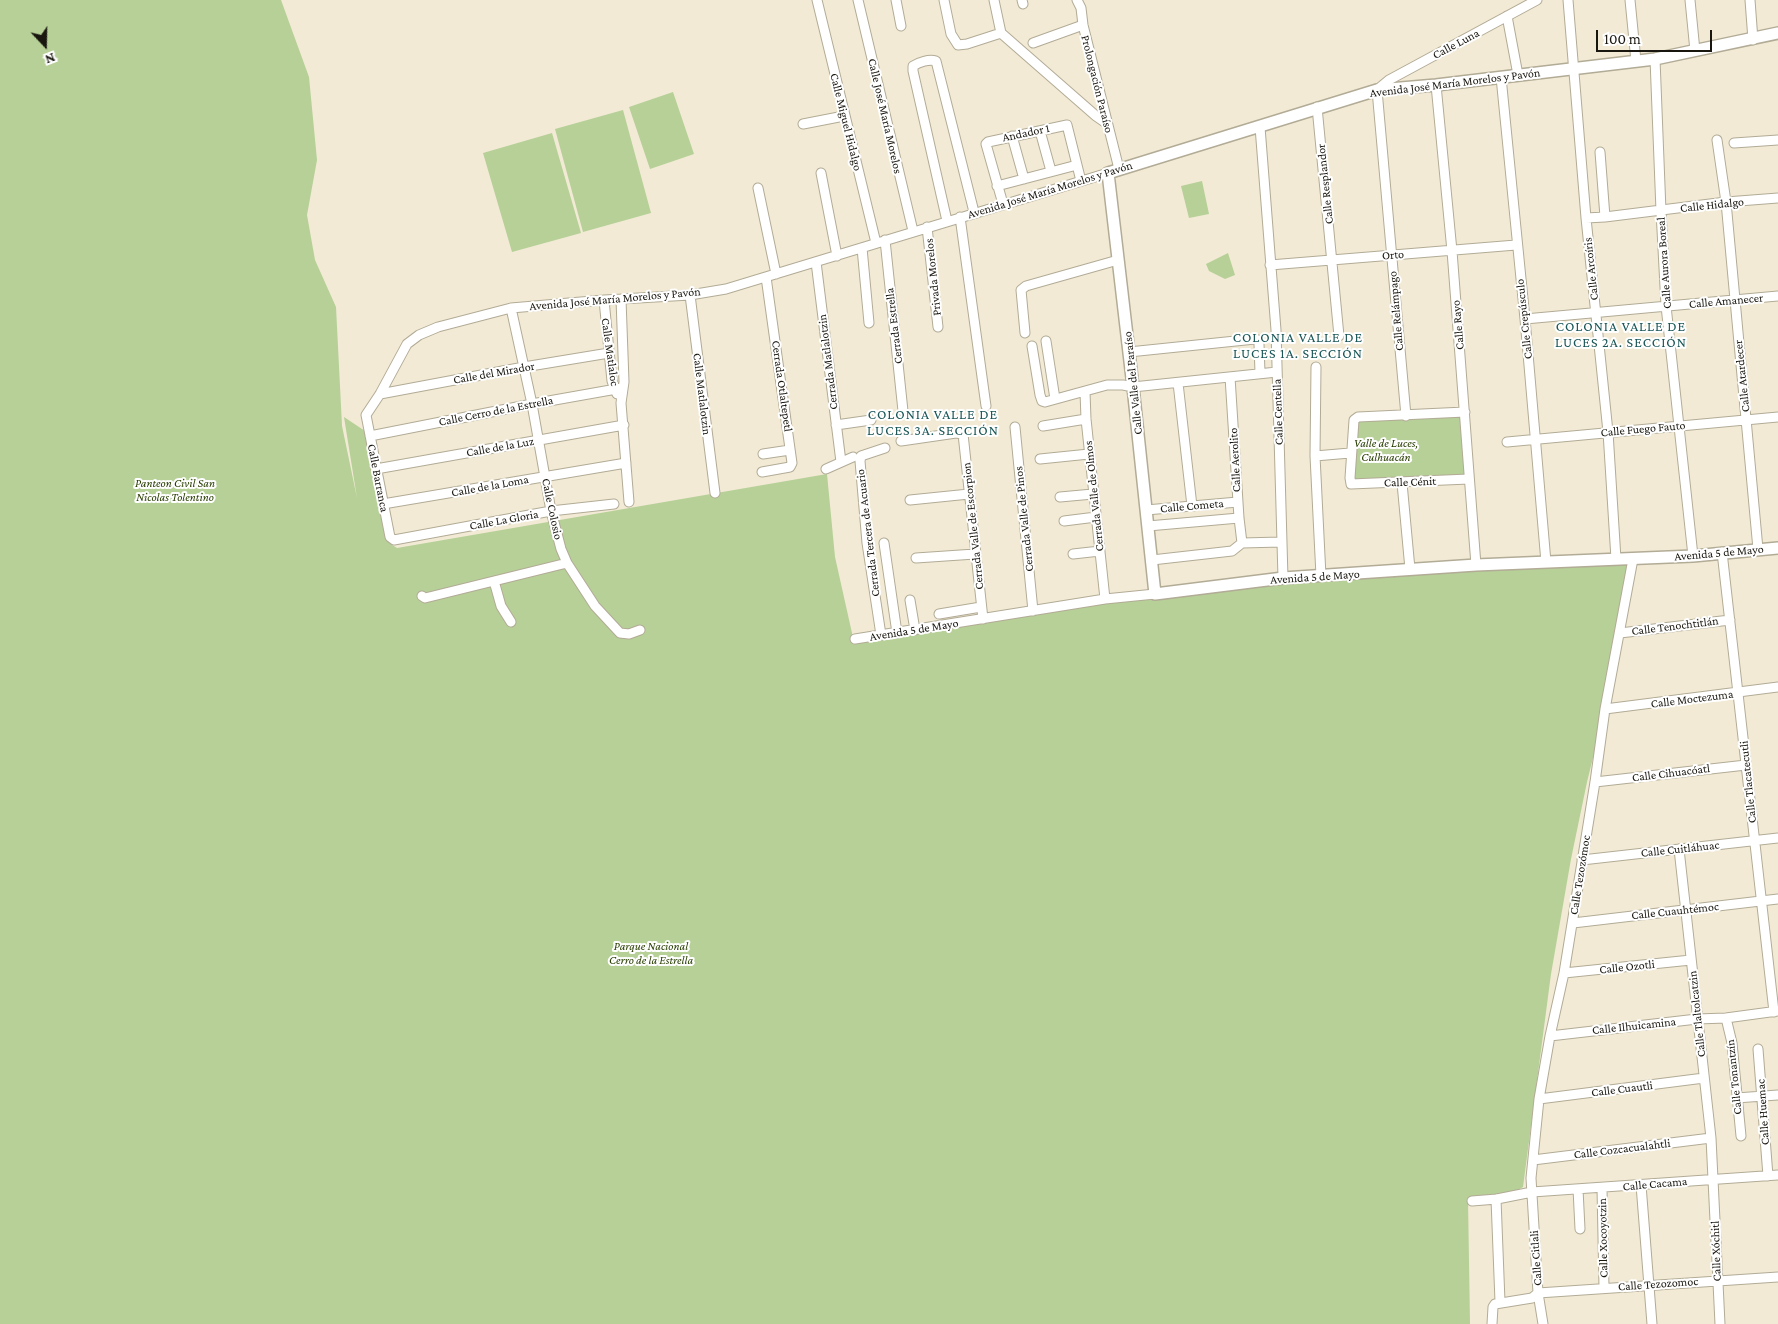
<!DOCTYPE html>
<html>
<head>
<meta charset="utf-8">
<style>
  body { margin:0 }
  #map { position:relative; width:1778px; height:1324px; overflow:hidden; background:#f2ead4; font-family:"Crimson Pro",serif }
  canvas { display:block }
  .north { position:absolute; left:20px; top:20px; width:50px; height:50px; -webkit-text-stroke:4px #fff; paint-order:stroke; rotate:159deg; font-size:14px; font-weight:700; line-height:20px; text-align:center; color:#19160f }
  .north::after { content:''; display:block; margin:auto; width:18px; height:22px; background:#19160f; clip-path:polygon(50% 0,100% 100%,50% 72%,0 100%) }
  .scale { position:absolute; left:1596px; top:30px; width:116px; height:22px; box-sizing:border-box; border:2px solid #19160f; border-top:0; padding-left:6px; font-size:15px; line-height:18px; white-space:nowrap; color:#19160f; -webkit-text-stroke:4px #fff; paint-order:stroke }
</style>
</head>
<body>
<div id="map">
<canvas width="1778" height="1324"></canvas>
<div class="north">N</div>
<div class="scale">100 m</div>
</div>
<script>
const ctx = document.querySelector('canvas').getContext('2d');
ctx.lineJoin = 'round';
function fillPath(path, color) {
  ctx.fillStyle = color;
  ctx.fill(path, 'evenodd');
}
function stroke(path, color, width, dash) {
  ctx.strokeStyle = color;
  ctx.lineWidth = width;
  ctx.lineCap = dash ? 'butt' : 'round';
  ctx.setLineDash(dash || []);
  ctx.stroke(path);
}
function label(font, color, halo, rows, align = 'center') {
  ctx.font = font + ' "Crimson Pro",serif';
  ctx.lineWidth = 4;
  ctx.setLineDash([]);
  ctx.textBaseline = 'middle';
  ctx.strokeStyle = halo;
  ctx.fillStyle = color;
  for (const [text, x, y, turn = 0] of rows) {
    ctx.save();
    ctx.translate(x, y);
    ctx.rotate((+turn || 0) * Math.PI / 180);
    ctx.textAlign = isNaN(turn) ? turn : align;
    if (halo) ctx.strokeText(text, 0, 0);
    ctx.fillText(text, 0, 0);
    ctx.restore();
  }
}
const green = new Path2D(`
  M0,0H281L309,77L317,160L307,215L315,260L336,307L342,426L357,498L344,417L368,433L385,536L389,543L397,548L827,474L835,557L854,642L983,621L1034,615L1155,596L1284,579L1631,560L1605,709L1587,782L1571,859L1551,974L1523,1187L1511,1194L1468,1199L1470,1324H0Z
  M673,92L694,154L650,169L629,107Z
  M623,110L651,213L583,232L555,129Z
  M552,133L581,233L512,252L483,153Z
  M1202,181L1209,214L1189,218L1181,186Z
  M1228,253L1235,275L1225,279L1209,271L1206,264Z
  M1462,416L1467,475L1353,482L1356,421Z`);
const street = new Path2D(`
  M817,0L876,243
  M858,0L913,231
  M896,0L901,26
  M944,0L951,34L958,45L967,44L1001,33
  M994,0L1001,33L1096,116L1106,123
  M1022,0L1023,4
  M1077,0L1081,8L1083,25L1119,169
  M1568,0L1586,218L1608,432L1616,559
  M1630,0L1636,61
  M1690,0L1695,51
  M1750,0L1753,40
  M1507,16L1518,75
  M1033,43L1083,25
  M1655,59L1661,211L1666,306L1693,556
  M1501,77L1525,319L1546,562
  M1436,85L1452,251L1476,565
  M1317,107L1339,336
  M803,124L844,116
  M1260,127L1276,330L1283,578
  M1040,131L1051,171
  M1012,136L1024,179
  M1717,140L1726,202L1758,549
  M1734,143L1778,140
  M1600,152L1605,217
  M821,173L837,256
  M997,186L1077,165
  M758,188L776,274
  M1003,204L986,144L988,142L1067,125L1081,181
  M960,217L986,406
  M1586,218L1605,217L1726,202L1778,198
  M947,221L913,71V66C919,62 929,59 936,61L974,212
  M927,227L938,327
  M885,240L903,411
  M862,248L869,323
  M816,262L841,462
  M1270,265L1516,245
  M690,295L715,493
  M621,299L624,382L621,403L629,502
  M604,300L612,381L617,394
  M511,308L532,404L551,511L561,549L567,563L595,606L620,633L629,634L640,630
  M1525,319L1778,296
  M1025,333L1021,290L1026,286L1118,260
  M1046,341L1055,399
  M1032,346L1040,395L1042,401L1045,402L1107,385H1123L1133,387L1277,372
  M1129,352L1255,339L1258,340L1259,344L1260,373
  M1316,367L1315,456L1321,576
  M1230,377L1239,518L1242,543
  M1178,383L1192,506
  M1085,392L1086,419L1105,599
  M380,394L524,367L609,353
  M1465,412L1358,417L1354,420L1350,478L1351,484L1469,479
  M1406,416L1377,90L1389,80L1537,0
  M836,425L871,420
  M1043,426L1086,419
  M1015,427L1033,611
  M370,436L532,404L622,388
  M901,441L956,433L963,434L983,619
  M1507,442L1778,417
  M763,454L790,450
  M1315,456L1350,453
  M1040,459L1089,454
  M376,469L624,425
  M826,469L853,457
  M762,472L790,467L792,463L766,277
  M1402,483L1410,569
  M1060,497L1093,494
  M910,500L969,494
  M383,504L626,463
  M614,504L551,511L394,540L390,537L366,415L380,394L407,344L419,335L438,327L511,308L604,300L690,295L726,289L1108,173
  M1146,510L1238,502
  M1064,521L1096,517
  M1148,526L1239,518
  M884,543L897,633
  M1722,552L1774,1012
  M1073,554L1100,551
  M916,558L975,554
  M1152,560L1232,551L1242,543L1281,542
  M494,581L501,606L511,622
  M422,596L425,598L567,563
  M910,600L915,630
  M939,614L981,607
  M1620,633L1730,620
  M881,635L867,543L860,461L861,456L885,448
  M855,639L1105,599L1155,594
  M1605,709L1778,687
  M1595,782L1746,765
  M1679,849L1711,1138L1720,1324
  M1582,860L1778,838
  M1573,923L1778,899
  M1564,973L1691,960
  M1726,1018L1732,1043L1741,1136
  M1550,1036L1697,1019L1726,1018L1778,1011
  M1758,1049L1768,1176
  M1736,1098L1778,1095
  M1539,1099L1704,1078
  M1533,1160L1711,1138
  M1641,1185L1652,1324
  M1602,1188L1604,1288
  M1578,1189L1580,1229
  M1496,1199L1500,1302
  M1472,1201L1497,1199L1532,1192L1778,1175
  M1492,1324L1493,1307L1495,1304L1532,1298L1538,1293L1778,1277
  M1543,1324L1538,1293L1531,1178L1539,1099L1550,1036L1564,973L1595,782L1605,709L1633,559`);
const secondary = new Path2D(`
  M1778,33L1655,59L1436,85L1377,90L1108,173L1133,387L1155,594L1283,578L1476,565L1693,556L1778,548`);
const streetNames = [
  ["Calle Luna",1456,44,-28],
  ["Avenida José María Morelos y Pavón",1455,83,-7],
  ["Prolongación Paraíso",1097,84,76],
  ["Calle José María Morelos",885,116,77],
  ["Calle Miguel Hidalgo",846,122,76],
  ["Andador 1",1026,133,-12],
  ["Calle Resplandor",1325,184,-96],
  ["Avenida José María Morelos y Pavón",1050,190,-17],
  ["Calle Hidalgo",1712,205,-6],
  ["Orto",1393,255,-4],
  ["Calle Aurora Boreal",1664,263,-94],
  ["Calle Arcoíris",1591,269,-96],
  ["Privada Morelos",933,277,-96],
  ["Avenida José María Morelos y Pavón",615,299,-5],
  ["Calle Amanecer",1726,301,-5],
  ["Calle Relámpago",1396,311,-95],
  ["Calle Crepúsculo",1524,319,-96],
  ["Calle Rayo",1458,325,-95],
  ["Cerrada Estrella",894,326,-97],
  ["Calle Matlaloc",610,352,82],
  ["Cerrada Matlalotzin",828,362,-97],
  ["Calle del Mirador",494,373,-10],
  ["Calle Atardecer",1742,376,-96],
  ["Calle Valle del Paraíso",1133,383,-96],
  ["Cerrada Otlaltepetl",782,386,82],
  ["Calle Matlalotzin",702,394,83],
  ["Calle Cerro de la Estrella",496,411,-11],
  ["Calle Centella",1278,412,-92],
  ["Calle Fuego Fauto",1643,429,-5],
  ["Calle de la Luz",500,447,-10],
  ["Calle Aerolito",1235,460,-93],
  ["Calle Barranca",378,478,79],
  ["Calle Cénit",1410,482,-2],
  ["Calle de la Loma",490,486,-10],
  ["Cerrada Valle de Olmos",1094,496,-96],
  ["Calle Cometa",1192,506,-5],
  ["Calle Colosio",552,509,78],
  ["Cerrada Valle de Pinos",1024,519,-96],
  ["Calle La Gloria",504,520,-10],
  ["Cerrada Valle de Escorpion",973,526,-96],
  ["Cerrada Tercera de Acuario",868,533,-97],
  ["Avenida 5 de Mayo",1719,553,-5],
  ["Avenida 5 de Mayo",1315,577,-4],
  ["Calle Tenochtitlán",1675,626,-7],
  ["Avenida 5 de Mayo",914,630,-9],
  ["Calle Moctezuma",1692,699,-7],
  ["Calle Cihuacóatl",1671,773,-7],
  ["Calle Tlacatecutli",1748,782,-96],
  ["Calle Cuitláhuac",1680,849,-6],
  ["Calle Tezozómoc",1580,875,-81],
  ["Calle Cuauhtémoc",1675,911,-6],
  ["Calle Ozotli",1627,967,-6],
  ["Calle Tlaltolcatzin",1697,1014,-96],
  ["Calle Ilhuicamina",1634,1026,-6],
  ["Calle Tonantzín",1734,1077,-96],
  ["Calle Cuautli",1622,1089,-7],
  ["Calle Huemac",1763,1112,-94],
  ["Calle Cozcacualahtli",1622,1149,-7],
  ["Calle Cacama",1655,1184,-5],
  ["Calle Xocoyotzin",1603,1238,-91],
  ["Calle Xóchitl",1716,1251,-92],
  ["Calle Citlali",1536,1258,-94],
  ["Calle Tezozomoc",1658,1284,-4]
];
const parkNames = [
  ["Valle de Luces,",1386,443],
  ["Culhuacán",1386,457],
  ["Panteon Civil San",175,483],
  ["Nicolas Tolentino",175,497],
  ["Parque Nacional",651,946],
  ["Cerro de la Estrella",651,960]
];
const neighbourhoodNames = [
  ["COLONIA VALLE DE",1621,327],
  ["LUCES 2A. SECCIÓN",1621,343],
  ["COLONIA VALLE DE",1298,338],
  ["LUCES 1A. SECCIÓN",1298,354],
  ["COLONIA VALLE DE",933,415],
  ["LUCES 3A. SECCIÓN",933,431]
];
fillPath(green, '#b6d098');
stroke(street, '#b2ab96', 11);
stroke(secondary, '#b2ab96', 14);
stroke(street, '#fff', 9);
stroke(secondary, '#fff', 11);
label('12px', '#19160f', '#fff', streetNames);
label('italic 12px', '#283d01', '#fff', parkNames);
ctx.letterSpacing = '1px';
label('14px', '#1a5657', '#fff', neighbourhoodNames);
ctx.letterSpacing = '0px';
</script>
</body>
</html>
